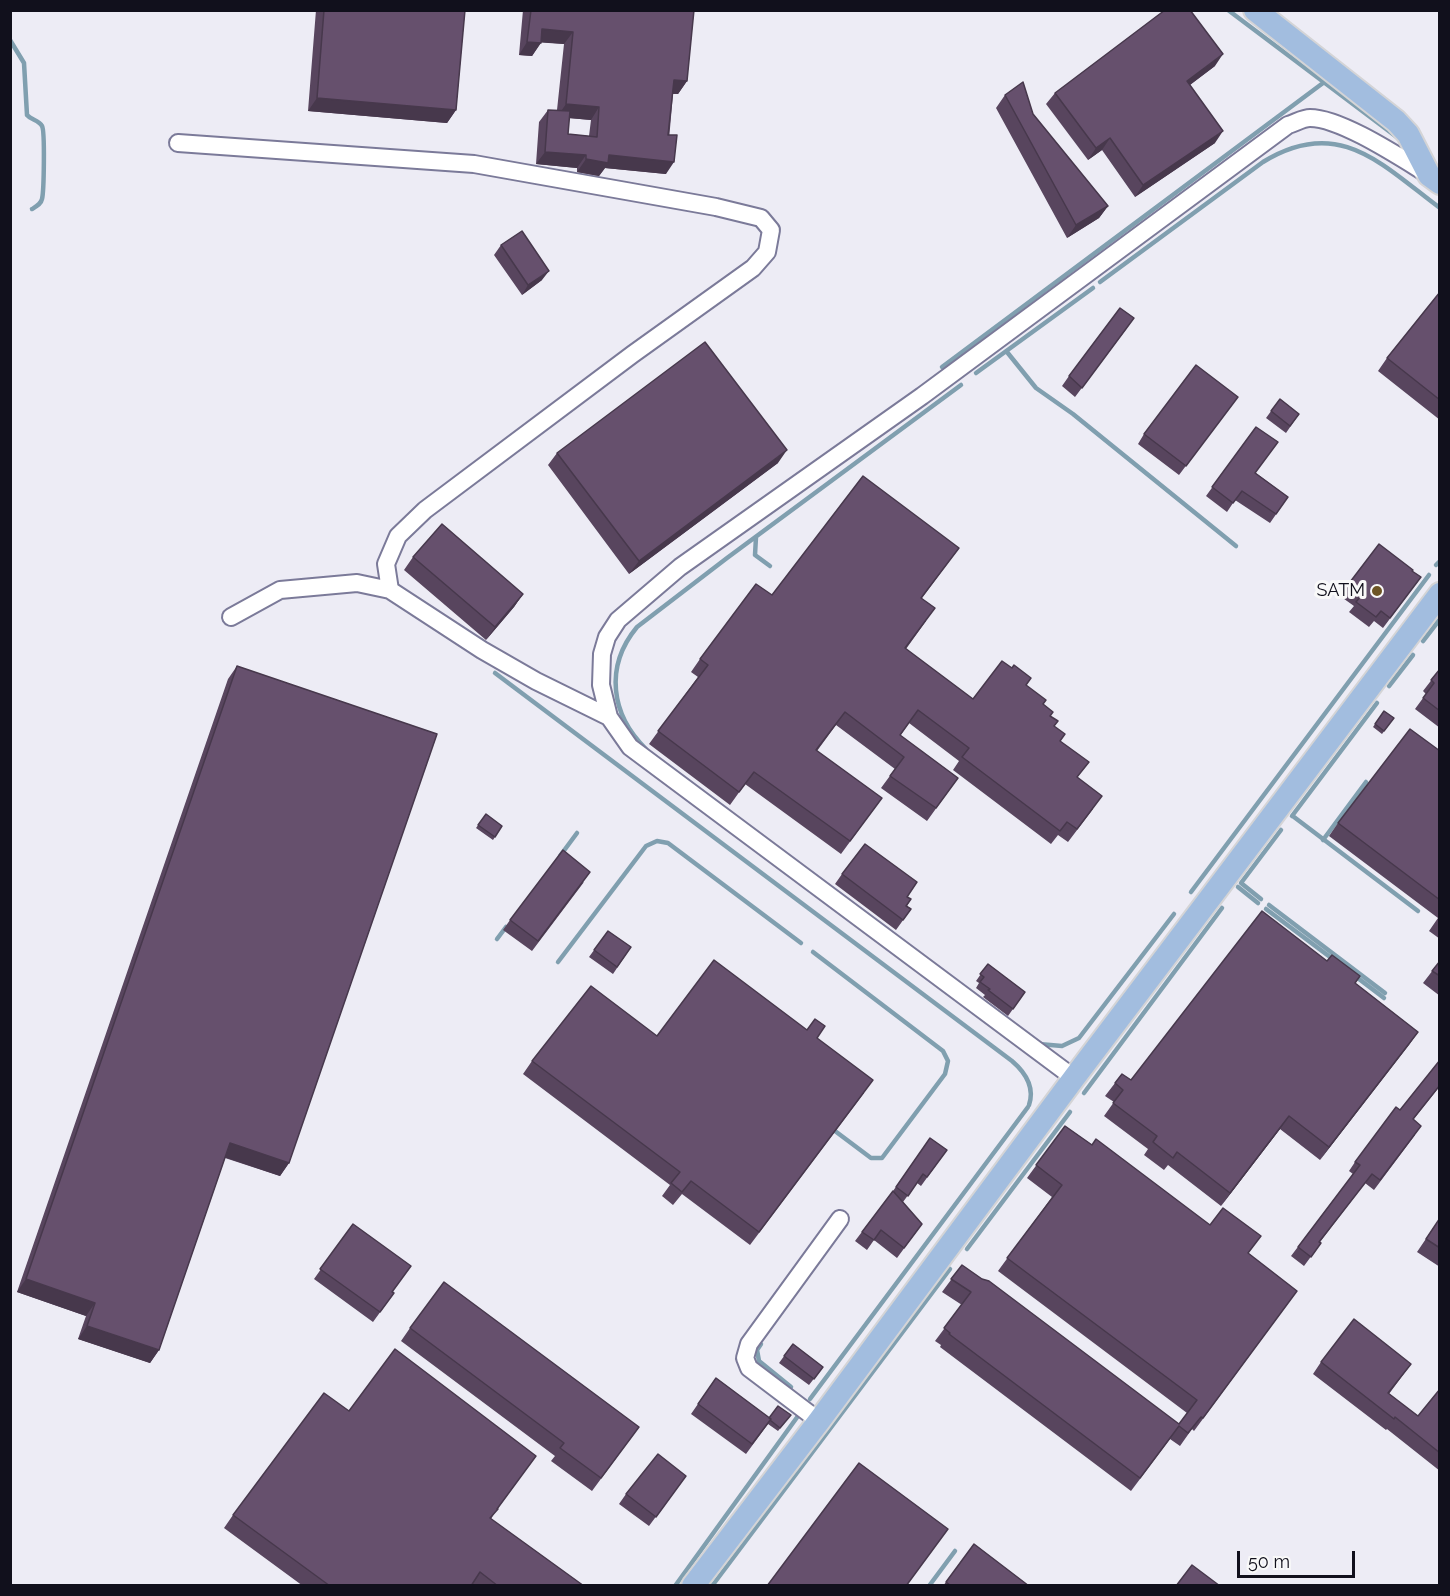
<!DOCTYPE html>
<html>
<head>
<meta charset="utf-8">
<style>
  body { margin:0 }
  #map { position:relative; width:1450px; height:1596px; overflow:hidden; background:#f9f9f9; font-family:Raleway,sans-serif }
  canvas { display:block }
  .frame { position:absolute; inset:0; border:12px solid #11101c; pointer-events:none }
  .scale { position:absolute; left:1237px; top:1551px; width:118px; height:27px; box-sizing:border-box; border:3px solid #11101c; border-top:0; padding-left:8px; font-size:18px; line-height:21px; white-space:nowrap; color:#11101c; -webkit-text-stroke:4px #f9f9f9; paint-order:stroke }
</style>
</head>
<body>
<div id="map">
<canvas width="1450" height="1596"></canvas>
<div class="frame"></div>
<div class="scale">50 m</div>
</div>
<script>
const ctx = document.querySelector('canvas').getContext('2d');
ctx.lineJoin = 'round';
function fillPath(path, color) {
  ctx.fillStyle = color;
  ctx.fill(path, 'evenodd');
}
function stroke(path, color, width, dash) {
  ctx.strokeStyle = color;
  ctx.lineWidth = width;
  ctx.lineCap = dash ? 'butt' : 'round';
  ctx.setLineDash(dash || []);
  ctx.stroke(path);
}
function label(font, color, halo, rows, align = 'center') {
  ctx.font = font + ' Raleway,sans-serif';
  ctx.lineWidth = 6;
  ctx.setLineDash([]);
  ctx.textBaseline = 'middle';
  ctx.strokeStyle = halo;
  ctx.fillStyle = color;
  for (const [text, x, y, turn = 0] of rows) {
    ctx.save();
    ctx.translate(x, y);
    ctx.rotate((+turn || 0) * Math.PI / 180);
    ctx.textAlign = isNaN(turn) ? turn : align;
    if (halo) ctx.strokeText(text, 0, 0);
    ctx.fillText(text, 0, 0);
    ctx.restore();
  }
}
const built = new Path2D(`
  M11,11H1439V1585L11,1586Z`);
const stream = new Path2D(`
  M1228,10L1398,138
  M10,40L24,63L27,115C31,120 39,120 42,126C45,131 44,191 42,199C41,204 37,206 32,209
  M1100,282L1263,162C1339,115 1382,165 1440,208
  M1007,352L1036,388L1073,414L1236,546
  M942,367L1323,83
  M976,373L1093,288
  M756,537L755,555L770,566
  M1436,565L1440,561
  M1423,641L1440,619
  M495,673L1012,1061C1026,1073 1035,1087 1029,1105
  M1389,686L1413,655
  M646,749C611,715 604,667 637,627L727,558L961,385
  M1292,816L1377,703
  M1294,817L1418,911
  M1323,840L1366,782
  M560,856L577,833
  M1238,887L1258,903
  M1191,892L1429,575
  M1261,899L1241,883L1281,830
  M1269,905L1385,993
  M1266,909L1334,960
  M497,939L506,927
  M813,952L943,1051L948,1061L945,1074L882,1158H871L835,1131
  M558,962L646,846L657,841L668,843L801,943
  M1355,976L1384,998
  M1039,1044L1062,1046L1079,1038L1174,914
  M1084,1093L1222,908
  M967,1249L1070,1112
  M761,1344L757,1350L759,1361L791,1387
  M810,1399L1028,1107
  M675,1586L798,1416
  M712,1586L950,1269
  M929,1586L955,1551`);
const minor = new Path2D(`
  M178,143L474,164L716,207L761,218L771,230L767,252L753,268L633,354L425,510L398,536L386,564L390,590
  M231,617L280,590L357,583L390,590L482,650L536,681L609,717
  M1074,1078L630,747L609,717L601,685L602,654L607,637L618,620L680,567L922,396L1288,125C1295,123 1303,118 1310,118C1341,118 1401,158 1429,175
  M819,1421L749,1368L745,1358L749,1344L840,1219`);
const major = new Path2D(`
  M1255,10L1396,121L1408,134L1429,175L1440,183
  M693,1586L819,1421L1074,1078L1440,594`);
const wall = new Path2D(`
  M316,10H465L456,110L447,123L308,111Z
  M523,10H694L687,81L678,94H673L666,174L605,168L599,176L577,172V168L536,164L539,122L548,110H557L564,44L541,42L532,56L519,55ZM569,118L591,120L589,136L568,134Z
  M1215,66L1190,85L1215,143L1135,197L1102,150L1088,160L1046,104L1055,93Z
  M1005,95L1033,114L1108,206L1099,218L1067,238L996,108Z
  M501,245L542,280L522,295L494,255Z
  M1440,292V420L1378,371L1387,358Z
  M1127,328L1075,397L1062,386L1069,376Z
  M1280,399L1299,414L1286,433L1266,418Z
  M1231,406L1179,475L1138,444L1144,434Z
  M1256,427V473L1288,497L1270,523L1235,500L1227,512L1206,496Z
  M557,453L778,463L629,574L548,465Z
  M959,548L922,598L926,621L906,649L973,699L1026,685L1043,704L1050,716L1060,741L1093,809L1068,842L1058,835L1051,844L953,770L959,761L909,723L900,736L958,778L927,821L881,788L895,769L836,725L817,751L882,798L841,854L745,784L730,805L649,744L698,677L691,672L700,659L772,595Z
  M413,557L523,594L514,607L486,640L404,570Z
  M1412,571L1421,577L1383,628L1374,621L1369,627L1349,612L1354,606L1340,596L1347,586Z
  M237,666L289,1163L280,1176L225,1158L159,1350L150,1363L78,1339L86,1316L17,1292L228,679Z
  M1440,669V728L1415,709L1426,694L1423,691Z
  M1384,711L1394,718L1382,734L1373,727Z
  M1440,751V939L1429,931L1438,918L1329,836L1338,823Z
  M486,814L502,826L493,840L476,828Z
  M842,874L907,897L911,899L907,906L911,909L896,930L835,884Z
  M584,882L532,951L503,930L510,920Z
  M608,931L631,947L613,974L589,957Z
  M1440,961V996L1423,983Z
  M988,964L1025,992L1008,1016L983,997L985,995L976,988L979,983L976,981Z
  M1355,983L1418,1032L1320,1160L1280,1129L1221,1206L1168,1165L1164,1170L1144,1155L1148,1149L1104,1116L1114,1102L1105,1096L1122,1074L1131,1080Z
  M657,1036L817,1038L864,1093L750,1245L682,1194L673,1205L662,1196L670,1185L523,1074L532,1061Z
  M1440,1060V1086L1413,1120L1415,1135L1374,1190L1365,1183L1320,1242L1321,1243L1304,1266L1291,1256L1353,1174L1349,1171L1355,1162L1400,1110Z
  M1065,1126L1249,1254L1297,1291L1194,1431L1192,1429L1180,1446L1170,1439L1131,1491L940,1347L941,1345L935,1341L962,1305L942,1292L962,1265L1179,1424L1187,1413L998,1271L1052,1197L1027,1178Z
  M930,1138L947,1150L921,1186L917,1183L903,1202L922,1224L897,1258L874,1240L867,1250L855,1241L893,1191Z
  M1440,1218V1267L1417,1252Z
  M353,1224L394,1293L373,1322L314,1279Z
  M410,1328L639,1427L592,1491L551,1461L555,1456L401,1341Z
  M793,1344L823,1367L809,1385L779,1363Z
  M1321,1362L1411,1364L1389,1394L1418,1416L1440,1389V1471L1387,1429L1386,1430L1313,1374Z
  M716,1378L769,1418L791,1415L778,1431L768,1424L746,1454L691,1414Z
  M349,1411L536,1456L497,1509L491,1519L584,1586H303L224,1528L233,1515Z
  M686,1476L649,1526L619,1504L626,1494Z
  M974,1544L1029,1586H943Z`);
const shadedWall = new Path2D(`
  M542,29L573,32L564,44L533,42Z
  M527,42L541,43L532,56L519,55Z
  M1223,54L1215,66L1179,93L1187,81Z
  M674,80L687,81L678,94L665,93Z
  M317,98L456,110L447,123L308,111Z
  M566,104L599,107L591,120L557,117Z
  M1223,131L1215,143L1135,197L1143,185Z
  M1110,138L1102,150L1088,160L1096,148Z
  M545,152L586,155L577,168L536,164Z
  M609,155L674,162L666,174L605,168L599,176L577,172L586,159Z
  M1108,206L1099,218L1067,238L1076,225Z
  M549,271L542,280L522,295L528,285Z
  M787,450L778,463L629,574L639,561Z
  M523,594L514,607L486,640L495,627Z
  M1418,1032L1409,1045L1320,1160L1329,1147Z
  M1289,1116L1280,1129L1221,1206L1230,1193Z
  M230,1143L289,1163L280,1176L221,1156Z
  M26,1279L95,1303L86,1316L17,1292Z
  M87,1326L159,1350L150,1363L78,1339Z`);
const building = new Path2D(`
  M324,10H465L456,110L317,98Z
  M531,10H694L687,81L674,80L668,135H677L674,162L609,155L608,163L586,159V155L545,152L548,110L570,111L568,134L597,137L599,107L566,104L573,32L542,29L541,43L527,42Z
  M1165,10H1190L1223,54L1187,81L1223,131L1143,185L1110,138L1096,148L1055,93Z
  M1023,82L1033,114L1108,206L1076,225L1005,95Z
  M522,231L549,271L528,285L501,245Z
  M1440,292V400L1387,358Z
  M1120,308L1134,318L1082,388L1069,376Z
  M705,342L787,450L639,561L557,453Z
  M1196,365L1238,397L1186,466L1144,434Z
  M1280,399L1299,414L1290,426L1271,411Z
  M1256,427L1278,442L1255,473L1288,497L1276,514L1242,491L1233,503L1212,487Z
  M863,476L959,548L921,598L935,608L905,648L973,699L1002,661L1012,668L1014,665L1031,678L1026,685L1046,700L1043,704L1053,712L1050,716L1058,721L1054,726L1065,734L1060,741L1089,762L1077,777L1102,796L1077,829L1067,822L1060,831L962,757L969,748L918,710L900,735L958,778L936,808L890,776L904,757L845,712L816,750L882,798L850,841L754,772L739,792L658,731L708,665L700,659L756,584L772,595Z
  M442,524L523,594L495,627L413,557Z
  M1379,544L1413,570L1412,571L1421,577L1390,618L1381,611L1376,617L1356,602L1361,596L1347,586Z
  M237,666L437,734L289,1163L230,1143L159,1350L87,1326L95,1303L26,1279Z
  M1440,669V711L1423,698L1434,683L1431,680Z
  M1384,711L1394,718L1384,731L1375,724Z
  M1410,729L1440,751V900L1338,823Z
  M486,814L502,826L495,837L478,825Z
  M865,844L917,882L907,897L911,899L906,906L911,909L903,920L842,874Z
  M563,850L590,872L538,941L510,920Z
  M1262,911L1327,961L1332,955L1360,976L1355,983L1418,1032L1329,1147L1289,1116L1230,1193L1177,1152L1173,1158L1153,1142L1157,1136L1113,1103L1123,1090L1115,1083L1122,1074L1131,1080Z
  M608,931L631,947L617,967L594,950Z
  M714,960L807,1030L815,1019L825,1026L817,1038L873,1080L759,1232L691,1181L682,1192L671,1183L680,1172L532,1061L591,986L657,1036Z
  M1440,961V976L1432,971Z
  M988,964L1025,992L1013,1009L988,990L990,989L980,982L984,977L980,974Z
  M1440,1060V1085L1413,1119L1421,1126L1380,1180L1372,1174L1319,1242L1321,1243L1311,1257L1298,1247L1360,1165L1355,1162L1396,1107L1400,1110Z
  M1065,1126L1092,1145L1096,1139L1210,1225L1223,1208L1261,1236L1248,1253L1297,1291L1203,1418L1201,1417L1188,1433L1179,1426L1140,1478L949,1334L950,1333L944,1328L971,1292L951,1279L962,1265L982,1279L989,1281L1179,1424L1197,1400L1007,1258L1062,1185L1036,1165Z
  M930,1138L947,1150L927,1177L923,1174L908,1196L896,1187Z
  M893,1191L922,1224L904,1248L881,1230L874,1240L862,1232Z
  M1440,1218V1248L1426,1239Z
  M353,1224L411,1266L392,1292L394,1293L380,1312L320,1269Z
  M444,1282L639,1427L601,1478L560,1448L564,1443L410,1328Z
  M1354,1319L1411,1364L1388,1393L1418,1416L1440,1389V1453L1395,1417L1394,1419L1321,1362Z
  M793,1344L823,1367L814,1379L784,1356Z
  M395,1349L536,1456L497,1509H498L490,1518L584,1586H498L480,1572L471,1586H330L233,1515L324,1393L349,1411Z
  M716,1378L771,1419L752,1444L698,1404Z
  M778,1406L791,1415L780,1428L770,1420L771,1419L769,1418Z
  M658,1454L686,1476L656,1517L626,1494Z
  M859,1463L948,1529L906,1586H767Z
  M974,1544L1029,1586H951L946,1582Z
  M1192,1565L1220,1586H1176Z`);
const markers = [
  [1377,591,6,"#6d5525"]
];
const poiNames = [
  ["SATM",1365,591]
];
fillPath(built, '#edecf5');
stroke(stream, '#809faf', 4.5);
stroke(minor, '#7b7a99', 20);
stroke(major, '#d4d4d6', 26);
stroke(minor, '#fff', 16);
stroke(major, '#a2bddf', 22);
fillPath(wall, '#58455e');
fillPath(shadedWall, '#47384c');
fillPath(building, '#66506d');
stroke(building, '#47384c', 1.5);
for (const [x, y, r, color] of markers) {
  const dot = new Path2D();
  dot.arc(x, y, r, 0, 2 * Math.PI);
  ctx.fillStyle = color;
  ctx.fill(dot);
  stroke(dot, '#f9f9f9', 2);
}
label('18px', '#11101c', '#f9f9f9', poiNames, 'right');
</script>
</body>
</html>
